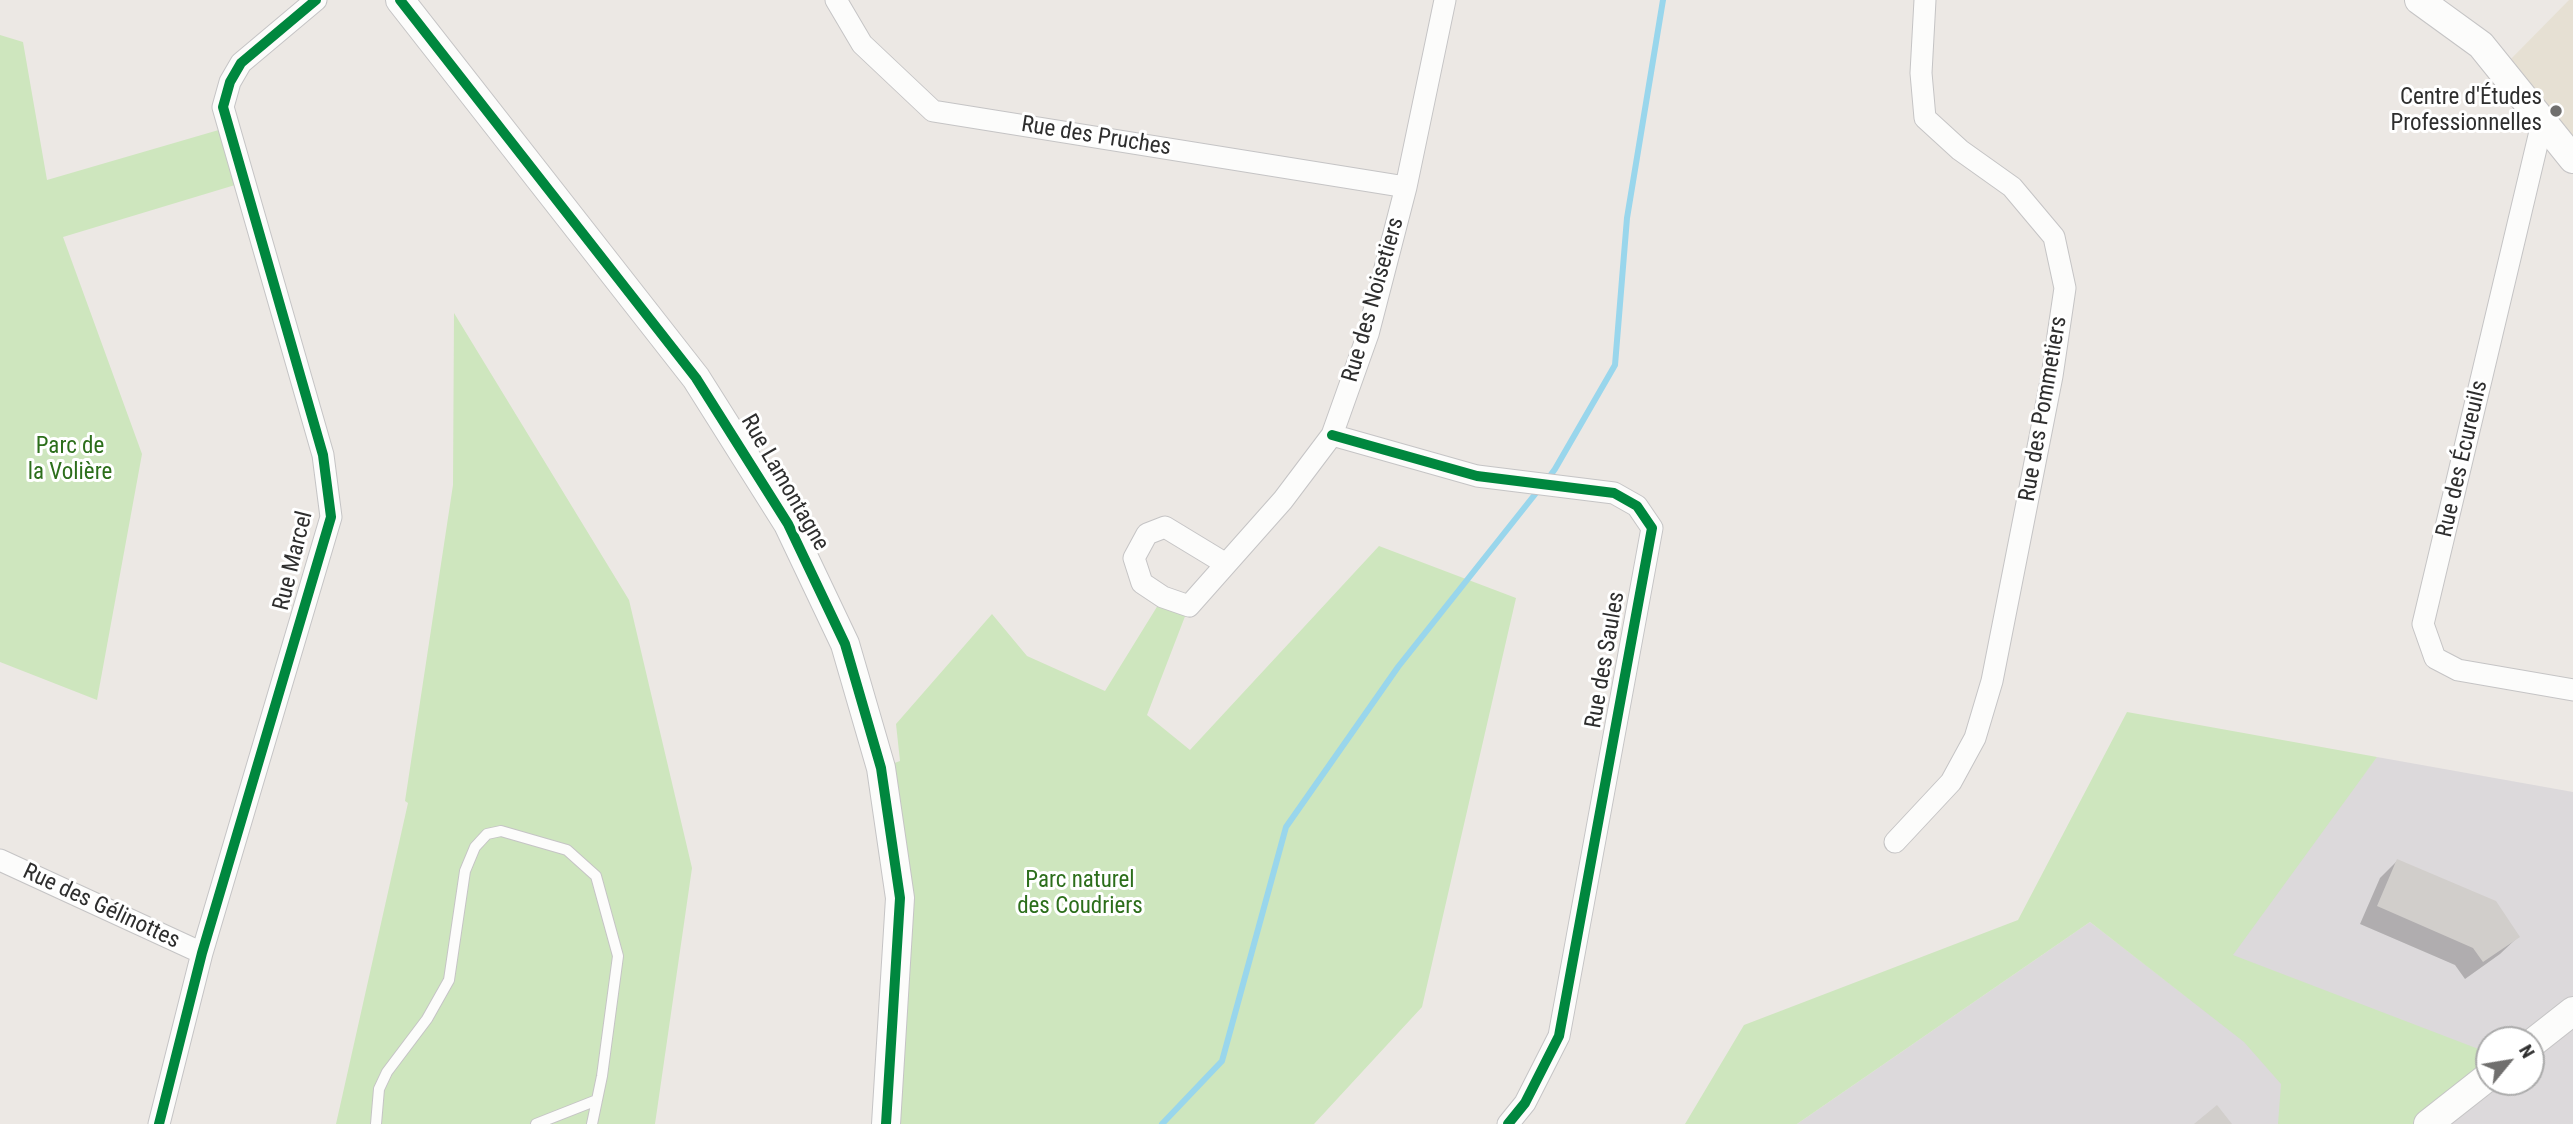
<!DOCTYPE html>
<html>
<head>
<meta charset="utf-8">
<style>
  body { margin:0 }
  #map { position:relative; width:2573px; height:1124px; overflow:hidden; background:#ece8e4; font-family:"Roboto Condensed",sans-serif }
  canvas { display:block }
  .north { position:absolute; left:2475px; top:1026px; width:70px; height:70px; box-sizing:border-box; background:#fff; border:2px solid #ababab; border-radius:50%; rotate:60deg; font-size:19px; font-weight:700; line-height:28px; text-align:center; color:#2e2e2e }
  .north::after { content:''; display:block; margin:auto; width:24px; height:32px; background:#706f6e; clip-path:polygon(50% 0,100% 100%,50% 72%,0 100%) }
</style>
</head>
<body>
<div id="map">
<canvas width="2573" height="1124"></canvas>
<div class="north">N</div>
</div>
<script>
const ctx = document.querySelector('canvas').getContext('2d');
ctx.lineJoin = 'round';
function fillPath(path, color) {
  ctx.fillStyle = color;
  ctx.fill(path, 'evenodd');
}
function stroke(path, color, width, dash) {
  ctx.strokeStyle = color;
  ctx.lineWidth = width;
  ctx.lineCap = dash ? 'butt' : 'round';
  ctx.setLineDash(dash || []);
  ctx.stroke(path);
}
function label(font, color, halo, rows, align = 'center') {
  ctx.font = font + ' "Roboto Condensed",sans-serif';
  ctx.lineWidth = 6;
  ctx.setLineDash([]);
  ctx.textBaseline = 'middle';
  ctx.strokeStyle = halo;
  ctx.fillStyle = color;
  for (const [text, x, y, turn = 0] of rows) {
    ctx.save();
    ctx.translate(x, y);
    ctx.rotate((+turn || 0) * Math.PI / 180);
    ctx.textAlign = isNaN(turn) ? turn : align;
    if (halo) ctx.strokeText(text, 0, 0);
    ctx.fillText(text, 0, 0);
    ctx.restore();
  }
}
const industrial = new Path2D(`
  M2377,757L2573,792V1124H1797L2090,922L2187,997ZM2489,1040H2531V1082H2489Z`);
const education = new Path2D(`
  M2569,0H2573V155L2504,66Z`);
const green = new Path2D(`
  M0,35L23,42L47,180L229,127L245,182L63,237L142,454L97,700L0,662Z
  M454,313L629,600L692,868L655,1124H336L408,803L405,801L453,485Z
  M1379,546L1516,598L1422,1007L1314,1124H886L900,898L881,768L900,761L896,724L992,614L1027,656L1105,691L1163,597L1189,606L1147,715L1190,750Z
  M2127,712L2377,757L2233,955L2489,1053V1067L2415,1124H2278L2281,1084L2244,1042L2090,922L1797,1124H1685L1744,1025L2018,920Z`);
const shadow = new Path2D(`
  M2397,861L2518,937L2500,954L2465,979L2455,965L2360,924L2380,878Z`);
const stream = new Path2D(`
  M1547,480L1555,469L1615,365L1627,218L1663,0
  M1162,1124L1222,1061L1286,827L1398,667L1540,488`);
const building = new Path2D(`
  M2397,859L2496,901L2520,937L2483,962L2473,948L2377,906Z
  M2217,1105L2232,1124H2194Z`);
const lane = new Path2D(`
  M376,1124L379,1089L387,1072L427,1019L449,980L465,871L475,847L487,834L501,831L567,850L596,876L618,956L602,1076L592,1124
  M536,1124L597,1100`);
const street = new Path2D(`
  M836,0L862,44L933,111L1406,187
  M2543,119L2423,624L2435,658L2458,670L2573,690
  M1332,435L1477,476L1614,493L1637,506L1652,528L1559,1036L1525,1103L1508,1124
  M1226,564L1165,527L1147,534L1134,558L1142,583L1163,597L1189,606L1283,500L1332,435L1368,334L1406,187L1445,0
  M1895,842L1951,782L1975,738L1992,681L2052,376L2065,288L2054,237L2012,187L1960,150L1925,118L1921,73L1925,0
  M0,860L202,953
  M159,1124L202,953L331,517L323,455L223,107L230,82L241,63L316,0`);
const secondary = new Path2D(`
  M400,0L696,378L788,524L845,644L881,768L900,898L886,1124
  M2419,0L2481,45L2573,159
  M2531,1044L2573,1011
  M2428,1124L2489,1076`);
const cycleway = new Path2D(`
  M400,0L696,378L788,524L845,644L881,768L900,898L886,1124
  M1332,435L1477,476L1614,493L1637,506L1652,528L1559,1036L1525,1103L1508,1124
  M159,1124L202,953L331,517L323,455L223,107L230,82L241,63L316,0`);
const markers = [
  [2556,111,7,"#706f6e"]
];
const poiNames = [
  ["Centre d'Études",2542,98],
  ["Professionnelles",2542,124]
];
const streetNames = [
  ["Rue des Pruches",1096,137,9],
  ["Rue des Noisetiers",1374,300,-74],
  ["Rue des Pommetiers",2044,409,-80],
  ["Rue des Écureuils",2463,459,-77],
  ["Rue Lamontagne",784,483,60],
  ["Rue Marcel",294,561,-76],
  ["Rue des Saules",1606,660,-80],
  ["Rue des Gélinottes",101,907,25]
];
const parkNames = [
  ["Parc de",70,447],
  ["la Volière",70,473],
  ["Parc naturel",1080,881],
  ["des Coudriers",1080,907]
];
fillPath(industrial, '#dcd9db');
fillPath(education, '#e6e0d3');
fillPath(green, '#cee6be');
fillPath(shadow, '#0003');
stroke(stream, '#99d6ec', 6);
fillPath(building, '#d1cecb');
stroke(lane, '#c5c4c5', 12);
stroke(street, '#c5c4c5', 23);
stroke(secondary, '#c5c4c5', 30);
stroke(lane, '#fcfcfb', 10);
stroke(street, '#fcfcfb', 21);
stroke(secondary, '#fcfcfb', 28);
stroke(cycleway, '#00873e', 10);
for (const [x, y, r, color] of markers) {
  const dot = new Path2D();
  dot.arc(x, y, r, 0, 2 * Math.PI);
  ctx.fillStyle = color;
  ctx.fill(dot);
  stroke(dot, '#fff', 2.5);
}
label('23px', '#2e2e2e', '#fff', poiNames, 'right');
label('23px', '#2e2e2e', '#fff', streetNames);
label('23px', '#2c6e1b', '#fff', parkNames);
</script>
</body>
</html>
